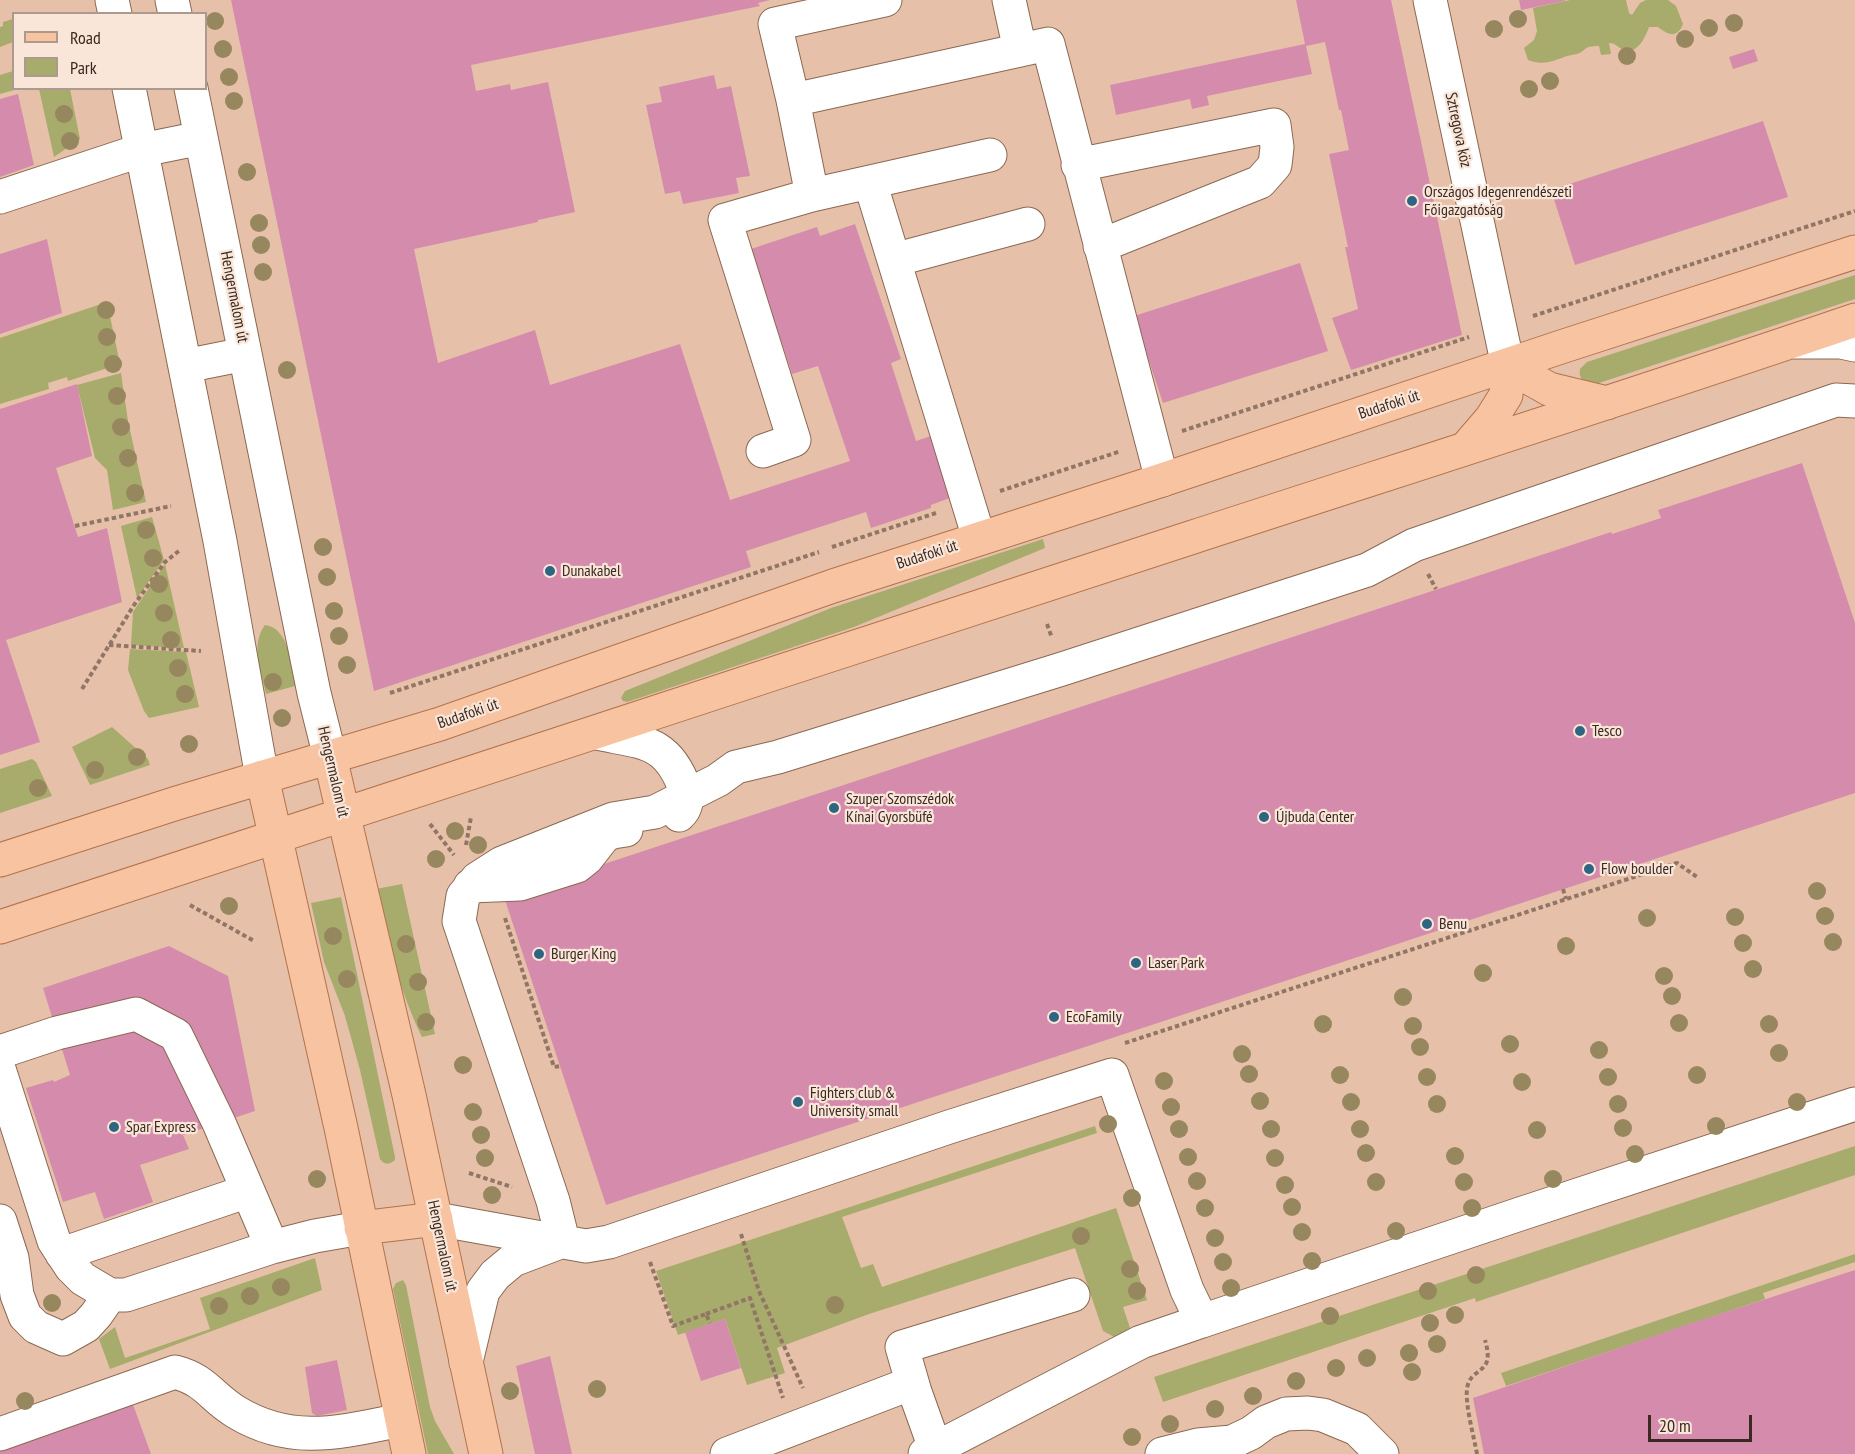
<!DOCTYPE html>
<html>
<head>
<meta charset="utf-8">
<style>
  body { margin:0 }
  #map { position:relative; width:1855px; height:1454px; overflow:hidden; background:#e7c0a9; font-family:"PT Sans Narrow",sans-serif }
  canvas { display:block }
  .legend { position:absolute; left:12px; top:12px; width:195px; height:78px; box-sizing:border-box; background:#fae5d9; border:2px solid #ad9a8f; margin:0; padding:8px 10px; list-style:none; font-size:18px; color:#392a21 }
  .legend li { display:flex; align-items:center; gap:12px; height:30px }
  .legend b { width:30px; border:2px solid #ad9a8f }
  .scale { position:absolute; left:1648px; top:1415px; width:104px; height:27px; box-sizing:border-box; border:3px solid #392a21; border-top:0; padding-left:8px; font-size:18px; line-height:21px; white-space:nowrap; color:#392a21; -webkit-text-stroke:4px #fae5d9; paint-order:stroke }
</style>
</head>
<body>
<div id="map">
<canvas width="1855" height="1454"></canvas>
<ul class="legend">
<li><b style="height:8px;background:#f8c3a1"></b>Road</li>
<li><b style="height:16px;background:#a7ab6c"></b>Park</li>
</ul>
<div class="scale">20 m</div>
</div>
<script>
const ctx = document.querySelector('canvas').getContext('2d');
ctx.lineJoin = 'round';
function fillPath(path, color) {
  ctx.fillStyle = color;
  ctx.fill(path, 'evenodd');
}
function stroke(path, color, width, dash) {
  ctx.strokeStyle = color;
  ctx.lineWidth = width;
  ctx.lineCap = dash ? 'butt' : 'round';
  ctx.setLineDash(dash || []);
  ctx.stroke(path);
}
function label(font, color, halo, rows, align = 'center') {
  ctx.font = font + ' "PT Sans Narrow",sans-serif';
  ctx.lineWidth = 4.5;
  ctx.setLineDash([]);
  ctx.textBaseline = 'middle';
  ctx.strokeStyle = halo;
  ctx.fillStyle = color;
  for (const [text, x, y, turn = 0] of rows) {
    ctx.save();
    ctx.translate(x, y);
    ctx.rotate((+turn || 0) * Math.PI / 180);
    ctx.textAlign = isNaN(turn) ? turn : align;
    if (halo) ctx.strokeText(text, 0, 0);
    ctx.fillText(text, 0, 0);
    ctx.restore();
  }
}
const green = new Path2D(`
  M1570,0H1626L1629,13L1632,15L1640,3L1646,0H1668L1676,6L1683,24C1677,39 1668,35 1658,27H1649C1645,38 1637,56 1622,49C1616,46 1615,43 1609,43L1611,54L1601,55L1599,46C1582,46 1588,50 1577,54C1573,55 1570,55 1567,56C1553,61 1543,66 1528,60L1524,48L1534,40L1537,31L1533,8Z
  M13,19V42L0,47V27L3,26V22Z
  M13,71L14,88L18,89L0,94V75Z
  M39,89H70L80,139L54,157Z
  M1855,275V299L1599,383C1588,384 1578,382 1580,369L1587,362Z
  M107,302L120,364L68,381L67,377L48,383L49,389L0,404V338Z
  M121,373L128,421L146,502L113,510L107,470L95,458L77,385Z
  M152,517L164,560L137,598L121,526Z
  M1043,539L1045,548L854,627L627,702L623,701L621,698L625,691L831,608Z
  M165,564L184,648L131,645L133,612Z
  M265,625C290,628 291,667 295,686L266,694C261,672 250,645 265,625Z
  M130,649L186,652L199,707L149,718L144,711L128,670Z
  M112,727L148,759L150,765L90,785L72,747Z
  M32,759L36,762L52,796L0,813V769Z
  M402,884L435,1034L422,1037C398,987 388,942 376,889Z
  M341,897L395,1157V1160C389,1165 384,1165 380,1159L360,1070L345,1016L324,962L311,903Z
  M1095,1126L1097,1133L842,1217L861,1268L873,1264L882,1287L1116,1208L1147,1300L1123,1307L1132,1334L1118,1339L1103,1331L1075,1248L869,1314L777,1348L785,1373L747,1385L725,1319L678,1335L656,1271Z
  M1855,1146V1175L1476,1302L1475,1298L1163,1402L1154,1377Z
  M1855,1254V1262L1763,1293L1765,1299L1506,1386L1501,1373Z
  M315,1258L322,1290L110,1369L99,1339L115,1327L125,1358L210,1329L200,1298Z
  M403,1280L406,1285L430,1407L435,1421L454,1454H428L393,1289L396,1283Z`);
const building = new Path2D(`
  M231,0H770L758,3L760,6L471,65L476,91L510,84L511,90L548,82L575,212L538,220V222L414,249L438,363L535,330L550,385L680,344L730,500L850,461L818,366L792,374L751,249L817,227L820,236L855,224L901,359L891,363L916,441L934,435L955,496L931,505V508L871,528L866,512L746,551L751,567L374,691Z
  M1296,0H1391L1462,335L1351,370L1332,318L1358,309L1345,247H1348L1329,154L1349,150L1341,110H1339L1325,42L1306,46L1312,74L1207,96L1209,105L1192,109L1190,99L1116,115L1110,85L1305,44Z
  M1519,0H1565V1L1521,10Z
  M1754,49L1758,61L1733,69L1729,57Z
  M714,75L717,89L731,86L750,176L736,178L739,193L683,204L680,191L665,194L646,105L662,102L659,87Z
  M18,94L34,165L0,177V99Z
  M1763,121L1788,197L1575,265L1551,190Z
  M47,239L62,313L0,334V254Z
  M1300,263L1328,351L1163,403L1134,316Z
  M77,384L92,456L56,468L78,537L107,528L122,602L6,640L40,742L0,755V409Z
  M1802,463L1855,623V793L606,1205L504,897L1611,532L1612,534L1661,518L1658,510Z
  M169,946L228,976L255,1111L183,1135L189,1149L140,1165L153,1202L104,1219L95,1192L63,1202L26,1088L53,1080L54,1082L70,1075L43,988Z
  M1855,1270V1454H1484L1473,1398L1683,1326Z
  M725,1319L741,1368L701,1381L685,1332Z
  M550,1356L572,1454H535L516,1366Z
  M337,1360L347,1410L317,1416L312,1413L305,1367Z
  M131,1399L151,1454H0V1446Z`);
const path = new Path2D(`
  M1533,316L1855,211
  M1182,431L1469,337
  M1000,491L1121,451
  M75,526L171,506
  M832,547L936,513
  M1428,574L1436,589
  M1047,624L1052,638
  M109,645L201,651
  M82,689L134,605L165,562L180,550
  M390,693L819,552
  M430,824L454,855
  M466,845L471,817
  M1563,889L1566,899
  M190,905L254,941
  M505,918L554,1067L560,1066
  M1125,1043L1677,863L1697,877
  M469,1173L512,1187
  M741,1234L759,1291L803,1388
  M650,1262L673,1326L706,1314L710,1323
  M706,1314L750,1298L783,1398
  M1477,1454C1474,1437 1465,1405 1467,1389C1470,1365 1496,1377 1485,1340`);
const minor = new Path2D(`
  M112,0L115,14
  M172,0L175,14
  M1009,0L1020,50
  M1430,0L1508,366
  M129,88L220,541L262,777
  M191,88L314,693L330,757
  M793,100L775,24L885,0
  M1078,165L1274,125L1277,147L1275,165L1260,182L1100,246
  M870,182L979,538
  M812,195L990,155
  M0,197L142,150L201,138
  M894,260L1028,224
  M1795,342H1841L1855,345
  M185,366L245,354
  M763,451L794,440L725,220L812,195L793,100L1048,44L1162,480
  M596,733C642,743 667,739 685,789C688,798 687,808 679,815
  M470,886L520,884L577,866L587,858L605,835L613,832L626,830
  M0,1052L57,1033L136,1014L176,1035L219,1123L272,1247
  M0,1072L54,1241L71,1267L83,1279L110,1295H126L272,1247L315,1236L361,1228
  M436,1219L586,1246L609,1242L949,1127L1112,1075L1187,1290L1202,1321L1520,1214L1855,1104
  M0,1221L12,1258L17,1295L25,1316L36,1327L63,1339L86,1326L96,1315L110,1295
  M62,1254L248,1191
  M466,1362L483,1291L495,1275L513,1260L563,1241L553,1201L459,921L463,896L477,879L502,863L613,819L655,812L718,780L736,767L778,757L1062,669L1367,570L1414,545L1836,400L1855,401
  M0,1434L175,1372C206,1380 211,1397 236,1412C292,1446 341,1432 401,1420
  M935,1448L915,1392L902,1347L1073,1295
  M727,1454L912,1383
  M925,1454L1141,1342L1202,1321
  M1162,1454L1198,1445L1232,1442L1251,1433L1266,1422L1286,1414L1308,1413L1323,1415L1357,1429L1382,1454`);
const major = new Path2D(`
  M1508,366L1549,389L1607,403
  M1466,448L1491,419L1506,395L1508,366
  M330,757L409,1095L486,1454
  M262,777L341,1128L409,1454
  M0,860L177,803L440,724L833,586L1162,480L1564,346L1855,252
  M0,927C398,797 795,666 1193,537C1414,465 1635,395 1855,320
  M361,1228L436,1219`);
const trees = [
  [1518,19],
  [215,21],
  [1734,23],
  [1709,28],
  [1494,29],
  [1685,39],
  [223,49],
  [1627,56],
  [229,77],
  [1550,81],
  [1529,89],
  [234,101],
  [64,114],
  [70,141],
  [247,172],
  [259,223],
  [261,245],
  [263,272],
  [106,310],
  [107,337],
  [113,364],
  [287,370],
  [117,396],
  [121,427],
  [128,458],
  [135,493],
  [146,530],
  [323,547],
  [153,558],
  [327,577],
  [159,584],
  [334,611],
  [164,613],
  [339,636],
  [171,640],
  [347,665],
  [178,668],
  [273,682],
  [185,694],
  [282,718],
  [189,744],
  [137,757],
  [95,770],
  [38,788],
  [455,831],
  [478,845],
  [436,859],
  [1817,891],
  [229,906],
  [1825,916],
  [1735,917],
  [1647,918],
  [333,936],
  [1833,942],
  [1743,943],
  [406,944],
  [1566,946],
  [1753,969],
  [1483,973],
  [1664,976],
  [347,979],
  [418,982],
  [1672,996],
  [1403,997],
  [426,1022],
  [1679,1023],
  [1323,1024],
  [1769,1024],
  [1413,1026],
  [1510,1044],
  [1420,1047],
  [1599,1050],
  [1779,1053],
  [1242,1054],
  [463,1065],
  [1249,1074],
  [1340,1075],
  [1697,1075],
  [1427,1077],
  [1608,1077],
  [1164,1081],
  [1522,1082],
  [1260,1101],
  [1351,1102],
  [1797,1102],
  [1437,1104],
  [1618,1104],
  [1171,1107],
  [473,1112],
  [1108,1124],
  [1716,1126],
  [1623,1128],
  [1179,1129],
  [1271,1129],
  [1360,1129],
  [1537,1130],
  [481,1135],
  [1366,1153],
  [1635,1154],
  [1455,1156],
  [1188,1157],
  [485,1158],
  [1275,1158],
  [317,1179],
  [1553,1179],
  [1197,1181],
  [1376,1182],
  [1464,1182],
  [1285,1185],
  [492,1195],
  [1132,1198],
  [1292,1207],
  [1205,1208],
  [1472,1208],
  [1396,1231],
  [1302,1232],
  [1081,1236],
  [1215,1238],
  [1312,1261],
  [1223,1262],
  [1130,1269],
  [1476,1275],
  [281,1287],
  [1231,1288],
  [1137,1291],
  [1428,1291],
  [250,1296],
  [52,1303],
  [835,1305],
  [219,1306],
  [1455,1315],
  [1330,1316],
  [1430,1323],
  [1437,1344],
  [1409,1353],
  [1367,1358],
  [1336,1368],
  [1412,1372],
  [1296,1381],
  [597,1389],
  [510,1391],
  [1253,1396],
  [25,1401],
  [1215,1409],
  [1170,1424],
  [1132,1437]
];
const markers = [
  [1412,201,6,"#2e6580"],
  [550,571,6,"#2e6580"],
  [1580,731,6,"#2e6580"],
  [834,808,6,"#2e6580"],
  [1264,817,6,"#2e6580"],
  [1589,869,6,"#2e6580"],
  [1427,924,6,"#2e6580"],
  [539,954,6,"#2e6580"],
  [1136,963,6,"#2e6580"],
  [1054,1017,6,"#2e6580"],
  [798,1102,6,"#2e6580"],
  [114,1127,6,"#2e6580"]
];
const streetNames = [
  ["Sztregova köz",1458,130,78],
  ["Hengermalom út",234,297,79],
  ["Budafoki út",1389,405,-18],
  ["Budafoki út",927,555,-18],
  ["Budafoki út",468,714,-19],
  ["Hengermalom út",333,772,77],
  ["Hengermalom út",442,1246,78]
];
const poiNames = [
  ["Országos Idegenrendészeti",1424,192],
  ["Főigazgatóság",1424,210],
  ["Dunakabel",562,571],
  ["Tesco",1592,731],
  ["Szuper Szomszédok",846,799],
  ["Kínai Gyorsbüfé",846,817],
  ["Újbuda Center",1276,817],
  ["Flow boulder",1601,869],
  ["Benu",1439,924],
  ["Burger King",551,954],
  ["Laser Park",1148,963],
  ["EcoFamily",1066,1017],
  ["Fighters club &",810,1093],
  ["University small",810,1111],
  ["Spar Express",126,1127]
];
fillPath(green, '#a7ab6c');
fillPath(building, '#d58cac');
stroke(minor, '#8b6853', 35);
stroke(major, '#b2734c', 35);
stroke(path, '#917666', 4, [4.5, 3]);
stroke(minor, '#fff', 33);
stroke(major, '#f8c3a1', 33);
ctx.fillStyle = '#97875f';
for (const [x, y] of trees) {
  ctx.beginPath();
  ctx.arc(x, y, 9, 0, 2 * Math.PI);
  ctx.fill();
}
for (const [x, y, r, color] of markers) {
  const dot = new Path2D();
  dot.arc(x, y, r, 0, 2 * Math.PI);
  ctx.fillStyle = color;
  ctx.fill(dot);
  stroke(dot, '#fae5d9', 2);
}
label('16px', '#392a21', '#fae5d9', streetNames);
label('16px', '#392a21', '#fae5d9', poiNames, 'left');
</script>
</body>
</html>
